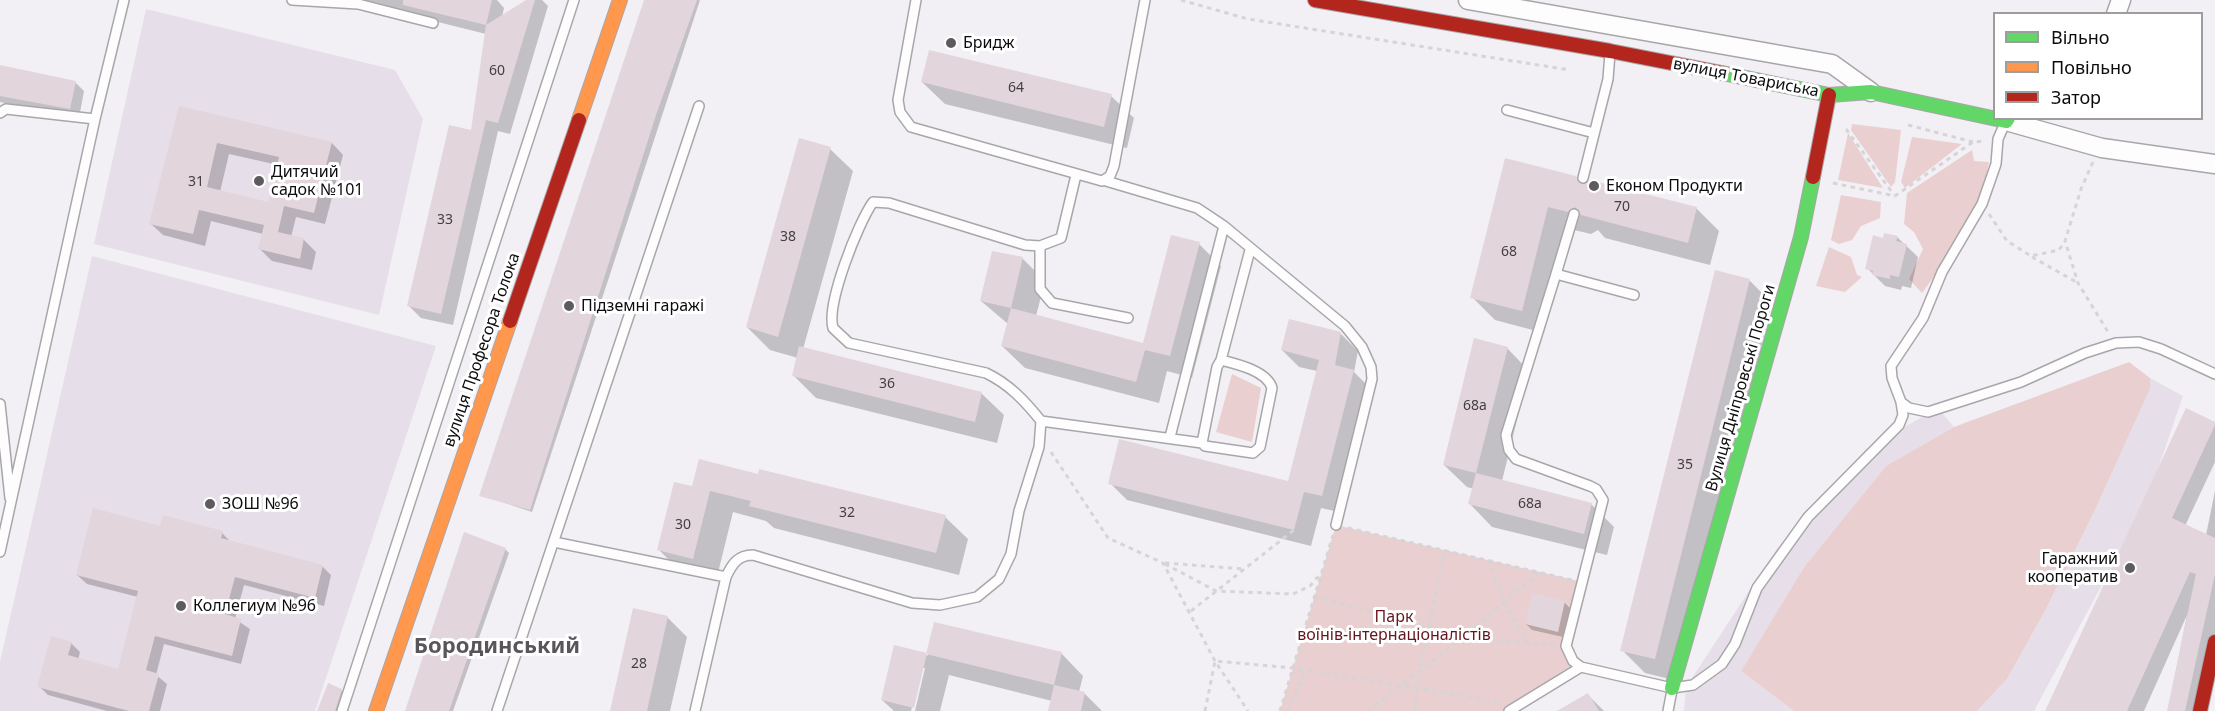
<!DOCTYPE html>
<html>
<head>
<meta charset="utf-8">
<style>
  body { margin:0 }
  #map { position:relative; width:2215px; height:711px; overflow:hidden; background:#f3f0f5; font-family:"Noto Sans",sans-serif }
  canvas { display:block }
  .legend { position:absolute; left:1993px; top:12px; width:210px; height:108px; box-sizing:border-box; background:#fff; border:2px solid #9e9d9e; margin:0; padding:8px 10px; list-style:none; font-size:18px; color:#0c0b0d }
  .legend li { display:flex; align-items:center; gap:12px; height:30px }
  .legend b { width:30px; border:2px solid #9e9d9e }
</style>
</head>
<body>
<div id="map">
<canvas width="2215" height="711"></canvas>
<ul class="legend">
<li><b style="height:8px;background:#63d668"></b>Вільно</li>
<li><b style="height:8px;background:#ff974d"></b>Повільно</li>
<li><b style="height:8px;background:#b3261e"></b>Затор</li>
</ul>
</div>
<script>
const ctx = document.querySelector('canvas').getContext('2d');
ctx.lineJoin = 'round';
function fillPath(path, color) {
  ctx.fillStyle = color;
  ctx.fill(path, 'evenodd');
}
function stroke(path, color, width, dash) {
  ctx.strokeStyle = color;
  ctx.lineWidth = width;
  ctx.lineCap = dash ? 'butt' : 'round';
  ctx.setLineDash(dash || []);
  ctx.stroke(path);
}
function label(font, color, halo, rows, align = 'center') {
  ctx.font = font + ' "Noto Sans",sans-serif';
  ctx.lineWidth = 6;
  ctx.setLineDash([]);
  ctx.textBaseline = 'middle';
  ctx.strokeStyle = halo;
  ctx.fillStyle = color;
  for (const [text, x, y, turn = 0] of rows) {
    ctx.save();
    ctx.translate(x, y);
    ctx.rotate((+turn || 0) * Math.PI / 180);
    ctx.textAlign = isNaN(turn) ? turn : align;
    if (halo) ctx.strokeText(text, 0, 0);
    ctx.fillText(text, 0, 0);
    ctx.restore();
  }
}
const built = new Path2D(`
  M146,9L395,70L423,119L379,315L94,244Z
  M92,256L436,346L315,711H0V662Z
  M2150,378L2183,396L2147,501L2034,711H1977L2007,679L2045,611L2095,510L2150,389Z
  M1938,408L1954,427L1886,466L1804,567L1741,671L1794,711H1684L1686,687L1776,550L1866,449Z`);
const green = new Path2D(`
  M1852,124L1901,130L1895,182L1891,187L1851,130Z
  M1848,133L1883,188L1838,180Z
  M1912,137L1962,144L1905,188L1901,182Z
  M1972,150L1974,161L1989,162L1978,217L1922,293L1909,279L1923,249L1914,232L1904,224L1907,193Z
  M1841,195L1881,202L1880,218L1861,226L1852,240L1839,244L1831,240Z
  M1829,247L1851,257L1857,275L1862,277L1845,292L1816,286Z
  M2129,362L2150,378V389L2095,510L2045,611L2007,679L1977,711H1794L1741,671L1804,567L1886,466L1954,427Z
  M1232,374L1261,388L1252,442L1216,432Z
  M1336,525L1583,582L1566,646L1581,667L1509,711H1280Z`);
const shadow = new Path2D(`
  M350,0H497L504,8L502,17L529,0H542L548,6L510,134L498,131L453,325L421,318L409,306L472,132L486,34Z
  M646,0H700L532,512L481,495Z
  M0,67L75,82L84,91L79,118L0,102Z
  M922,82L1111,96L1134,118L1127,148L945,104Z
  M180,108L332,143L343,155L325,224L296,217L291,237L304,240L316,252L312,270L272,261L260,249L263,234L211,221L205,246L163,235L151,224ZM229,154L278,165L269,203L220,192Z
  M830,149L853,171L803,349L981,393L1004,415L997,443L816,398L794,376L798,358L770,350L747,327Z
  M1506,160L1576,178L1584,186L1696,208L1719,231L1710,265L1605,238L1598,230L1591,234L1570,229L1544,333L1495,320L1472,297Z
  M1897,237L1918,257L1911,288L1902,286L1901,290L1885,286L1867,268L1884,239Z
  M1199,244L1221,266L1192,378L1167,371L1159,403L1025,368L1002,346L1008,324L981,301L993,252L1023,259L1045,281L1036,316L1144,345Z
  M1716,272L1750,281L1772,303L1678,681L1645,673L1622,650Z
  M1341,334L1358,351L1354,372L1370,388L1339,512L1321,508L1311,546L1127,500L1110,483H1289L1317,371L1299,367L1282,350Z
  M1507,348L1529,371L1502,481L1591,504L1614,527L1607,555L1492,527L1470,504L1474,489L1467,487L1444,465Z
  M2215,424V462L2185,526L2206,535L2215,491V640L2200,711H2168L2187,615L2144,711H2047Z
  M693,488L945,517L968,539L959,575L774,528L766,521L733,512L716,581L681,572L659,550Z
  M161,528L222,533L231,542L322,566L331,575L324,606L244,585L235,619L250,629L241,664L164,644L156,675L167,684L160,711H107L48,695L39,686L71,643L80,652L78,660L120,670L138,597L87,584L77,575Z
  M505,549L509,553L453,711H406Z
  M1564,602L1570,608L1563,637L1532,630L1526,624Z
  M634,610L668,618L687,637L670,711H611Z
  M935,624L1061,653L1083,676L1079,692L1085,694L1102,711H1049L1052,701L949,675L940,711H915L925,668H922L911,711H894L882,700L926,654L928,656Z
  M341,690L344,693L337,711H319Z
  M1587,694L1604,711H1560Z`);
const building = new Path2D(`
  M403,0H492L486,25L403,5Z
  M526,0H535L498,123L486,120L441,314L407,306L449,125L471,130L486,25Z
  M644,0H697L656,115L530,510L479,496Z
  M929,50L1112,94L1104,127L921,82Z
  M0,65L76,81L70,109L0,96Z
  M179,106L332,142L314,213L284,206L278,232L304,238L300,259L258,249L264,225L199,210L193,234L149,224ZM217,143L279,157L268,202L207,187Z
  M799,138L831,147L778,337L746,327Z
  M1505,158L1576,176L1581,184H1585L1590,180L1697,207L1688,243L1581,215L1575,207L1568,212L1548,207L1522,311L1470,298Z
  M1884,233L1898,236L1896,241L1907,244L1899,277L1890,275V279L1872,275L1873,271L1865,269L1873,235L1883,238Z
  M1171,235L1200,242L1170,356L1145,350L1136,382L1001,346L1011,308L1143,343Z
  M992,251L1023,257L1011,308L980,301Z
  M1715,270L1750,279L1655,659L1620,651Z
  M1289,319L1341,332L1335,365L1354,370L1322,496L1304,492L1294,530L1108,484L1119,439L1288,481L1319,360L1281,350Z
  M1474,338L1508,347L1476,473L1443,465Z
  M799,346L982,392L975,422L792,376Z
  M2186,408L2215,422V425L2172,518L2215,538V574L2185,711H2167L2196,574L2190,572L2127,711H2045Z
  M699,459L758,474L759,469L946,515L936,553L749,506L751,501L710,491L693,559L657,550L674,482L692,486Z
  M1476,473L1592,503L1584,534L1468,504Z
  M93,508L160,526L163,515L223,531L221,538L323,565L315,598L235,577L225,614L241,619L232,656L155,636L146,670L159,674L149,711H129L37,687L51,636L72,642L68,655L118,669L138,591L76,575Z
  M464,532L506,548L449,711H405Z
  M1532,593L1565,601L1558,632L1525,624Z
  M633,608L668,616L647,711H610Z
  M934,622L1062,652L1054,685L926,654Z
  M894,645L927,653L914,708L881,700Z
  M328,683L342,689L335,711H317Z
  M1054,685L1085,692L1081,711H1048Z
  M1588,693L1599,711H1557Z`);
const path = new Path2D(`
  M1181,0L1248,19L1570,70
  M1908,125L1973,142
  M1846,129L1894,195
  M2093,162L2081,189L2065,241L2078,283L2108,332
  M1833,183L1895,196L1973,142L1985,141
  M1989,214L2007,241L2031,256L2059,250L2065,241
  M2032,257L2078,283
  M1051,452L1108,538L1163,563L1215,661L1248,711
  M1348,528L1572,580
  M1488,560L1505,602L1527,643
  M1165,563L1244,569
  M1165,564L1216,591L1293,594L1310,586L1321,573
  M1314,597L1429,626L1462,638L1556,645
  M1191,611L1294,530
  M1205,711L1215,661L1293,668L1501,702
  M1280,711L1333,535
  M1288,711L1306,670
  M1368,711L1462,638L1540,572
  M1415,711L1419,673L1445,550`);
const lane = new Path2D(`
  M292,0L358,4L433,23
  M916,0L898,100L900,112L911,127L1102,181L1110,176L1114,166L1145,0
  M1507,110L1594,133
  M0,113L6,109L95,119
  M2005,123L1998,139L1996,164L1982,204L1942,272L1923,318L1891,366L1892,378L1901,402L1909,408L1928,412L2021,382L2085,353L2116,343L2139,342L2161,349L2215,374
  M1583,178L1608,79L1610,53
  M1106,181L1197,208L1224,226L1345,326L1362,347L1371,367L1372,379L1336,525
  M1040,246V289L1052,303L1128,318
  M1556,274L1574,214
  M1634,295L1556,274L1506,435L1509,450L1516,459L1590,486L1596,489L1603,500L1566,646L1573,661L1581,667L1672,688L1693,685L1722,664L1735,644L1757,588L1808,517L1899,425L1903,415L1901,402
  M1221,360L1217,367L1202,443L1205,446L1253,453L1260,447L1272,388C1267,371 1237,364 1221,360L1250,250
  M0,404L10,498
  M1041,421L1202,443
  M1170,437L1224,226
  M554,542L726,577
  M0,552L95,119L124,0
  M342,711L574,0
  M497,711L699,106
  M695,711L726,577C732,564 738,555 753,555L912,603L940,605L977,597L999,579L1011,554L1019,511L1039,447L1041,421C1025,401 1009,384 986,373L849,343L833,328C826,304 858,223 873,202L889,203L1025,245L1040,246L1061,238L1076,175
  M1509,711L1581,667
  M1668,711L1672,690`);
const street = new Path2D(`
  M1468,0L1832,64L1871,92
  M2116,14L2121,0
  M2006,121L2102,148L2215,164`);
const fast = new Path2D(`
  M1722,73L1829,95L1871,92L2006,121L2008,118
  M1672,688L1801,237L1813,177`);
const slow = new Path2D(`
  M579,120L620,0
  M376,711L510,321`);
const jam = new Path2D(`
  M1315,0L1610,51L1722,73
  M1813,177L1829,95
  M510,321L579,120
  M2200,711L2215,642`);
const markers = [
  [951,43,6,"#5d5b5e"],
  [259,181,6,"#5d5b5e"],
  [1594,186,6,"#5d5b5e"],
  [569,306,6,"#5d5b5e"],
  [210,504,6,"#5d5b5e"],
  [2130,568,6,"#5d5b5e"],
  [181,606,6,"#5d5b5e"]
];
const numberNames = [
  ["60",497,71],
  ["64",1016,88],
  ["31",196,182],
  ["70",1622,207],
  ["33",445,220],
  ["38",788,237],
  ["68",1509,252],
  ["36",887,384],
  ["68а",1475,406],
  ["35",1685,465],
  ["68а",1530,504],
  ["32",847,513],
  ["30",683,525],
  ["28",639,664]
];
const poiNames = [
  ["Бридж",963,43],
  ["Дитячий",271,172],
  ["садок №101",271,190],
  ["Економ Продукти",1606,186],
  ["Підземні гаражі",581,306],
  ["ЗОШ №96",222,504],
  ["Гаражний",2118,559,"right"],
  ["кооператив",2118,577,"right"],
  ["Коллегиум №96",193,606]
];
const streetNames = [
  ["вулиця Товариська",1746,78,11],
  ["вулиця Професора Толока",482,350,-71],
  ["Вулиця Дніпровські Пороги",1741,388,-74]
];
const parkNames = [
  ["Парк",1394,617],
  ["воїнів-інтернаціоналістів",1394,635]
];
const districtNames = [
  ["Бородинський",497,647]
];
fillPath(built, '#e6dee8');
fillPath(green, '#e9cfd0');
fillPath(shadow, '#0003');
fillPath(building, '#e2d5dc');
stroke(lane, '#a9a6aa', 12);
stroke(street, '#a9a6aa', 21);
stroke(fast, '#a9a6aa', 16);
stroke(slow, '#a9a6aa', 16);
stroke(jam, '#a9a6aa', 16);
stroke(path, '#d5d4d6', 3, [4.5, 4.5]);
stroke(lane, '#fdfdfe', 9);
stroke(street, '#fdfdfe', 18);
stroke(fast, '#63d668', 14);
stroke(slow, '#ff974d', 14);
stroke(jam, '#b3261e', 14);
for (const [x, y, r, color] of markers) {
  const dot = new Path2D();
  dot.arc(x, y, r, 0, 2 * Math.PI);
  ctx.fillStyle = color;
  ctx.fill(dot);
  stroke(dot, '#fff', 2);
}
label('14px', '#423e41', null, numberNames);
label('16px', '#0c0b0d', '#fff', poiNames, 'left');
label('16px', '#0c0b0d', '#fff', streetNames);
label('16px', '#63161c', '#fff', parkNames);
label('bold 22px', '#5a555b', '#fff', districtNames);
</script>
</body>
</html>
